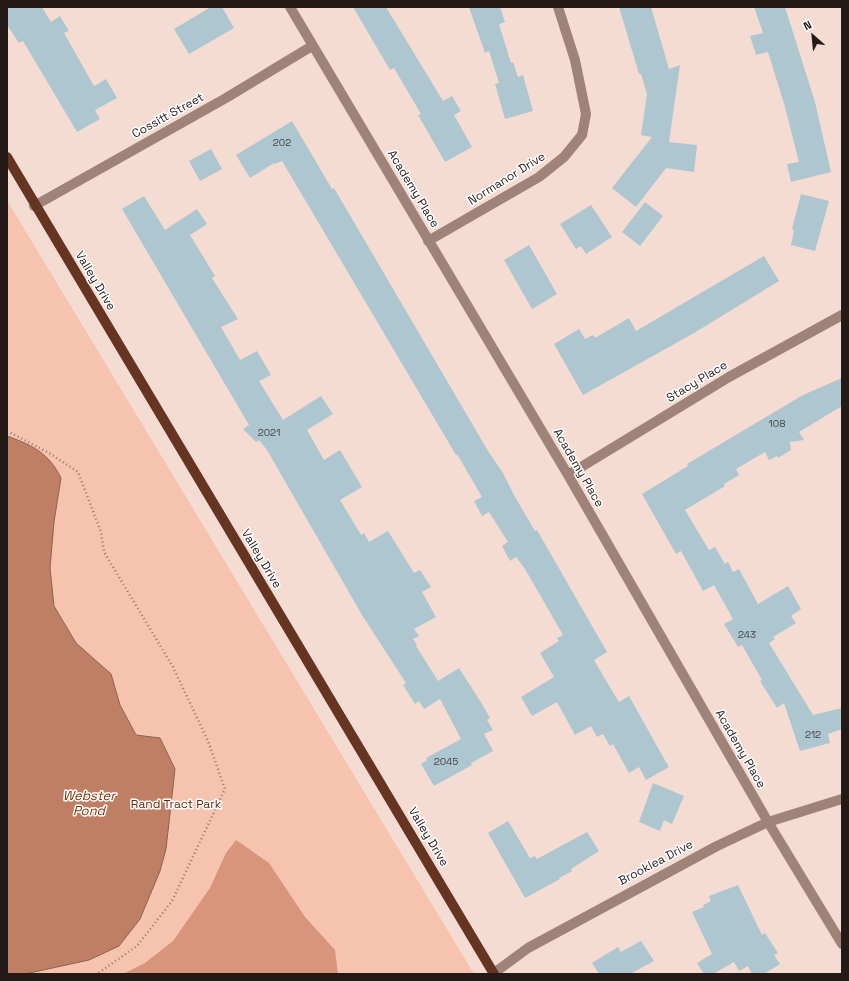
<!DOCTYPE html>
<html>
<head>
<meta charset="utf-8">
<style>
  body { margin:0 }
  #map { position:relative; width:849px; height:981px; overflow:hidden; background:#f5dcd3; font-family:"Space Grotesk",sans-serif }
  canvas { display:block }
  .frame { position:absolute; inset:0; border:8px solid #231a17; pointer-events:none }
  .north { position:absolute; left:793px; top:16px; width:40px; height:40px; -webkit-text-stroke:3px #fff; paint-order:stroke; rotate:333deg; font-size:11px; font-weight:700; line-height:16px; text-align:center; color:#231a17 }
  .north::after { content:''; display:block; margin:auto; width:14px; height:18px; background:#231a17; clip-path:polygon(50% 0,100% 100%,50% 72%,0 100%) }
</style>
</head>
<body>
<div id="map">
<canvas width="849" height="981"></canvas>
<div class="frame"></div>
<div class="north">N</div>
</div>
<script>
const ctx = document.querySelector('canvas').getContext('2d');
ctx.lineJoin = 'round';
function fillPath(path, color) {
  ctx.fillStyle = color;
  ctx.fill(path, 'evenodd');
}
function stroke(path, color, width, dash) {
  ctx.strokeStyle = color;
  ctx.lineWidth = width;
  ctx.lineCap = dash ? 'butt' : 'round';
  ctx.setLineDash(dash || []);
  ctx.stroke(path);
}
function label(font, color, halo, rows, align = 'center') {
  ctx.font = font + ' "Space Grotesk",sans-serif';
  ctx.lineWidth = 3;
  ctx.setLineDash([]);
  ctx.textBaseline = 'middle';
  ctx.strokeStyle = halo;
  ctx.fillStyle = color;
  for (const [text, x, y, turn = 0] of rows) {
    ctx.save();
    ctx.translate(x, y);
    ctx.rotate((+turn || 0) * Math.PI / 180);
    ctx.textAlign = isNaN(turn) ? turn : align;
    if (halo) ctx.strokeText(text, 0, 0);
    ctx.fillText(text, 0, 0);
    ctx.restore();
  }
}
const green = new Path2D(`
  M8,202L474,974H7V203Z`);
const forest = new Path2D(`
  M236,840L269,863L305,917L335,950L338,974H123L145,963L173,941L210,888L226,853Z`);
const water = new Path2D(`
  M7,436C32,445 49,453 61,478L54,522L50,568L54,606L76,643L111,674L120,705L136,735L160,738L175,769L166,849L160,871L140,919L119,946L89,960L25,974H7Z`);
const building = new Path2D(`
  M7,7H42L51,22L60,16L69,31L64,33L94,86L106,79L117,98L95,110L100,119L77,132L23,41L19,43L7,25Z
  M211,7H222L234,28L189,54L174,29Z
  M353,7H386L443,101L452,96L461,111L454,115L472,147L445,162L418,115L421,114L394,68L390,70Z
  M469,7H500L505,22L499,24L511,63L513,62L518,77L523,75L533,111L505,119L495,84L499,83L489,51L485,53Z
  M619,7H651L669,69L680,65L669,142L697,145L694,172L666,168L636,207L612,188L652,137L641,135L647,94L641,74H639Z
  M754,7H785L815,102L831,172L791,182L787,164L799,162L785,107L768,52L756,55L750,36L763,33Z
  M292,121L332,189L334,188L488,451L503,473L515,497L535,531L537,530L607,652L594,660L614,694L619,702L629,696L662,755L669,767L646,780L639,767L629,773L613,744L610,746L603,734L597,737L591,726L575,735L557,702L532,716L521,697L554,677L540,653L559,641L557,638L563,635L525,569L516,557L510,561L502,546L508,542L489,512L482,516L474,501L482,497L457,454L456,455L282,161L275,164L274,163L250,178L236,155Z
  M211,149L222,169L200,181L189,161Z
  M801,194L829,201L815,251L791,245L794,230L792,229Z
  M144,196L165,230L197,209L207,224L190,235L215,276L212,278L238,319L221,327L240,360L257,351L271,375L259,381L283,420L321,396L333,414L307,430L324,460L340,450L362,487L340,500L361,535L364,533L369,542L388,531L414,573L420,570L431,587L422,592L436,617L414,629L419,636L413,639L417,645L416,646L438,681L459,668L482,704L490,718L487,720L493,730L484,734L493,751L471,763L472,765L434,786L421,764L427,760L426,758L461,739L440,699L424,709L419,701L415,704L403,685L406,683L362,615L267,450L259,440L256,442L243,429L249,425L122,209Z
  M645,202L663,216L640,246L622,232Z
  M591,205L612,237L586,254L581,246L576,249L560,224Z
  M529,245L557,294L532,309L504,260Z
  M764,256L779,281L694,333L583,395L554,344L579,329L585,339L593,335L595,338L629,318L636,331Z
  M842,378V406L799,432L804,440L790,442L791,450L778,458L777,456L769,460L765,452L736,469L739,475L724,484L725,486L685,510L709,550L715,547L725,564L728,562L733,572L739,569L758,604L788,586L801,609L791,616L796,623L773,637L775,639L769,643L813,715L842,708V729L828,734L830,743L800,751L784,703L777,708L760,681L762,680L742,645L738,647L724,624L733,619L714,585L703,591L681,551L676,554L642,494L688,466L687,464L803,395Z
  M653,783L684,796L672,824L664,820L660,831L639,822Z
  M508,821L530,858L535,856L537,859L587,832L599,851L571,869L572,871L559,878L560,879L525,898L488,833Z
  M738,885L762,935L765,933L778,953L774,955L780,964L764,974H752L748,966L739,971L734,962L713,974H704L697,963L712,954L692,912L704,907L703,905L711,901L709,896Z
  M641,941L654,961L630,974H599L592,963L618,947L621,952Z`);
const path = new Path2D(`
  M7,431L49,453L78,472L101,532L104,552L173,667L208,741L225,789L172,901L137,946L97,974`);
const minor = new Path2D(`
  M290,7L568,475L768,822L842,944
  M34,206L226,98L312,46
  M428,241L539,177L564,157L582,135L586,114L575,60L558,7
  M568,475L729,377L842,315
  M494,973L528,948L717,846L768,822L842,799`);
const major = new Path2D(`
  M7,157L494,974`);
const numberNames = [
  ["202",282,143],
  ["108",777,424],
  ["2021",269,433],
  ["243",747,635],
  ["212",813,735],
  ["2045",446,762]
];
const streetNames = [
  ["Cossitt Street",168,116,-29],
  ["Normanor Drive",507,179,-32],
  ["Academy Place",413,189,59],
  ["Valley Drive",95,281,59],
  ["Stacy Place",697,382,-31],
  ["Academy Place",578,468,60],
  ["Valley Drive",261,559,59],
  ["Academy Place",740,749,60],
  ["Valley Drive",428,837,59],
  ["Brooklea Drive",656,863,-28]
];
const parkNames = [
  ["Rand Tract Park",176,805]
];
const waterNames = [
  ["Webster",89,796],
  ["Pond",89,811]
];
fillPath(green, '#f6c3af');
fillPath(forest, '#d7957b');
fillPath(water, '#bf7f65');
stroke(water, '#90614e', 1);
fillPath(building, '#adc6d0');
stroke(path, '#8c7b75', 2.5, [1, 3]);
stroke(minor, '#a08378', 10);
stroke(major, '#653522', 10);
label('10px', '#464545', null, numberNames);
label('12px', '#231a17', '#fff', streetNames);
label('12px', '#65290e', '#fff', parkNames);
label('italic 13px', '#7e3008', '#fff', waterNames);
</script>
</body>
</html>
